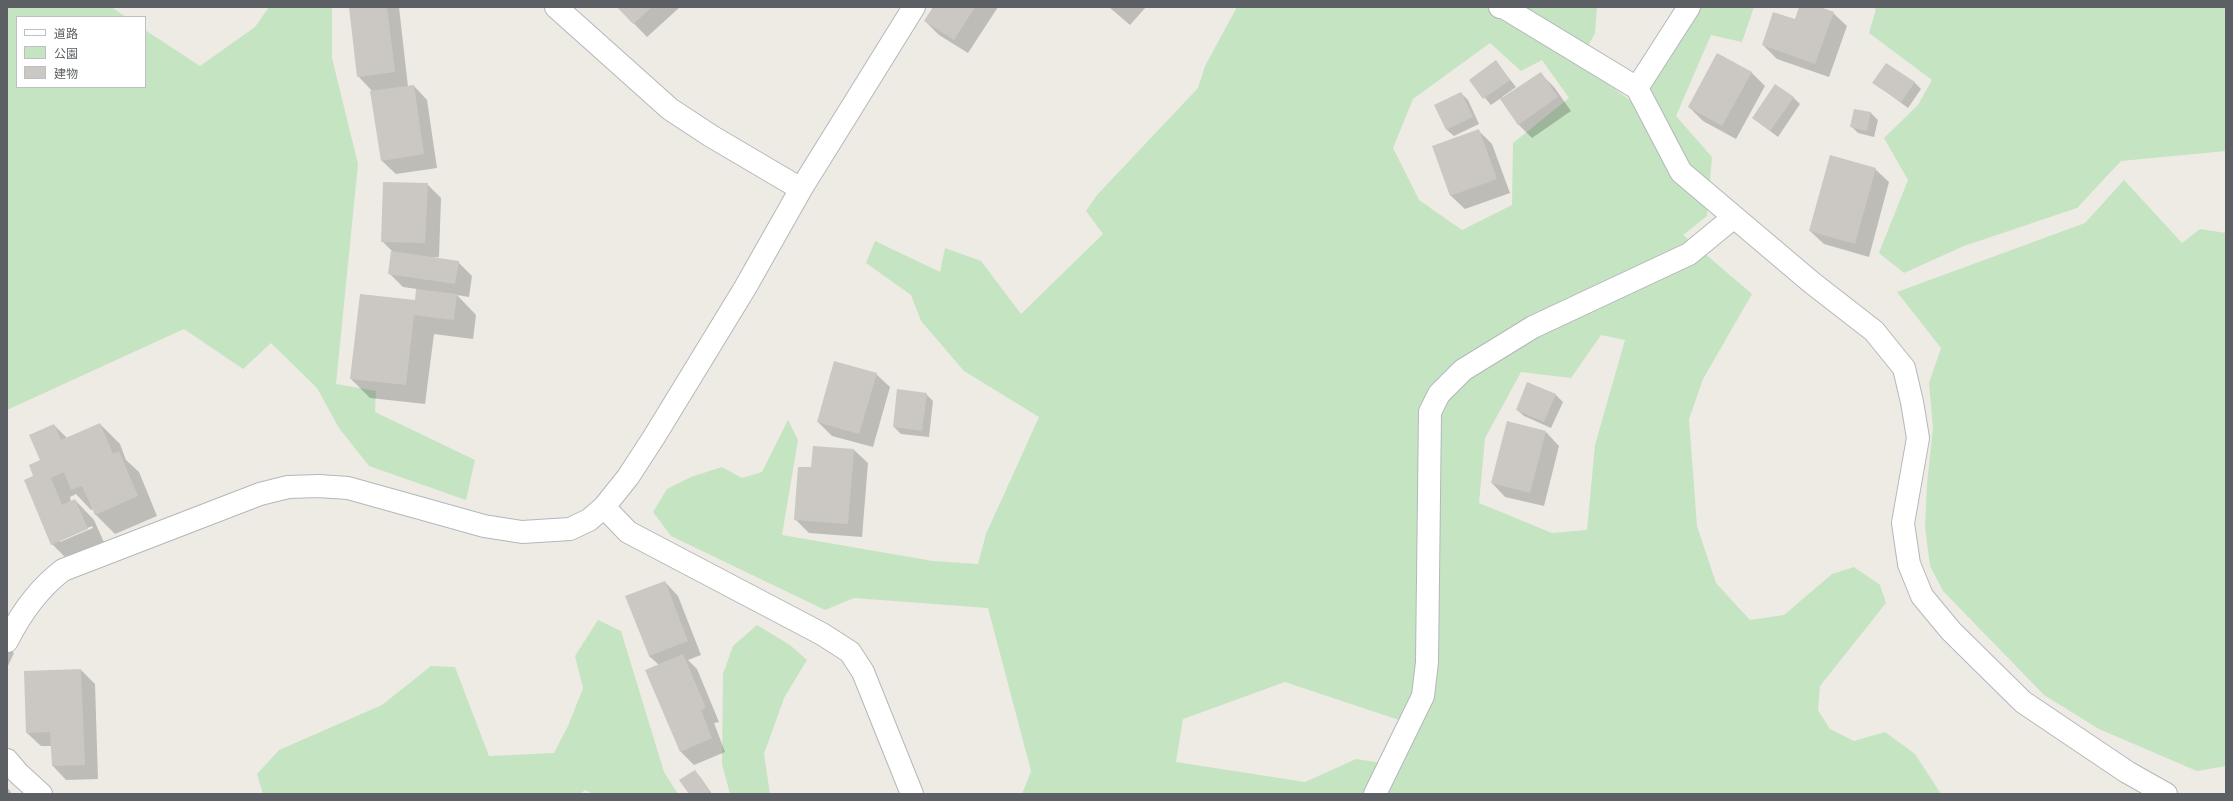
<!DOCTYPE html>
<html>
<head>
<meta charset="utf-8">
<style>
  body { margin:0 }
  #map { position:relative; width:2233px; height:801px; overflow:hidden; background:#eeebe4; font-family:"Roboto Condensed","Noto Sans JP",sans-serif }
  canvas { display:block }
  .frame { position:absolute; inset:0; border:8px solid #5c6064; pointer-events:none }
  .legend { position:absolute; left:16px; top:16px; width:130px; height:72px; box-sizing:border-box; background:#fff; border:1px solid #bebfc1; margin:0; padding:5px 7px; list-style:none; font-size:12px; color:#5c6064 }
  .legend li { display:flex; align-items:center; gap:8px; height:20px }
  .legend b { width:20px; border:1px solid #bebfc1 }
</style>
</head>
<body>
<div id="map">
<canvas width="2233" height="801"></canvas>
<div class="frame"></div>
<ul class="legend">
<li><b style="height:5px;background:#fff"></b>道路</li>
<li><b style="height:11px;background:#c5e4c2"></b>公園</li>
<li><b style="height:11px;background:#cbc7c3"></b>建物</li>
</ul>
</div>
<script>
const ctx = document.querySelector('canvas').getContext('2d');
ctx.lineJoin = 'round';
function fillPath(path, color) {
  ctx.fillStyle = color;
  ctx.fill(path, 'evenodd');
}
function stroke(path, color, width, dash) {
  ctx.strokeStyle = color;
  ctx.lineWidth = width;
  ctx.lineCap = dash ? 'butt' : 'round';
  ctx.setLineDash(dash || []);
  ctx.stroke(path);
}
const green = new Path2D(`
  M7,7H114V9L126,17H17V87H145V30L200,66L255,27L269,7H332V58L358,164L336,384L376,391L375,412L475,460L466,500L369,466L339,428L317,388L271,343L243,369L184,329L7,410Z
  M1237,7H1597L1595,33L1579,63L1634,103L1699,7H1754L1742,42L1711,35L1676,116L1712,157L1707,216L1683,235L1752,294L1703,379L1689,419L1697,526L1716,583L1750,620L1784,615L1832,574L1854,567L1880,585L1886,603L1820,686L1818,710L1830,729L1854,741L1885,732L1915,754L1941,794H1022L1031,771L988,608L854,598L825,610L671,536L653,512L667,489L691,477L722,467L742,478L762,472L788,420L798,440L782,535L933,561L978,564L986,534L1039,417L964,371L921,321L911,295L866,263L875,241L940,272L945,248L981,261L1021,314L1103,234L1086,211L1097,195L1198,88L1205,66ZM1490,43L1521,71L1542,60L1569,98L1513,143L1512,205L1462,230L1419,200L1393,148L1413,99ZM1601,335L1625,340L1595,445L1587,530L1552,533L1479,503L1485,438L1521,372L1571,378ZM1285,682L1420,727L1402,766L1356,759L1305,782L1176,762L1183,719Z
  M1871,7H2226V151L2121,161L2077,208L1964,246L1904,273L1879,253L1908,180L1884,138L1918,105L1932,80L1869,33L1876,9Z
  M2124,180L2182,243L2200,229L2226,233V766L2197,771L2099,729L2044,695L1943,591L1930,566L1925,527L1927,484L1933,428L1929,383L1941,348L1897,292L2085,223Z
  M598,620L621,631L664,772L678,794H593L585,790L580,794H263L257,774L279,750L382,705L431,666L455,667L489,756L554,753L568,726L583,688L575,656Z
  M757,625L790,645L807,660L784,698L764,754L770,794H730L722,764L723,674L733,646Z`);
const shadow = new Path2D(`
  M350,7H399L408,87L414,86L427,100L437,168L396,174L382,161L373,92L358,76Z
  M618,7H680L647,37Z
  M934,7H998L968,53L939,35L925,21Z
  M1109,7H1146L1130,25Z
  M1801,7H1817L1833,13L1847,26L1829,77L1777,59L1763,45L1796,20Z
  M1496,62L1516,87L1502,97L1503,99L1540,73L1554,87L1571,111L1532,138L1518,124L1501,98L1491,105L1470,80Z
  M1751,72L1765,86L1736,139L1703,121L1689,107Z
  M1914,82L1921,89L1908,108L1874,83Z
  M1461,93L1468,100L1479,124L1454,136L1447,130L1435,105Z
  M1793,97L1800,104L1778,137L1753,118Z
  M1855,110L1871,113L1878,120L1874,137L1858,133L1851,126Z
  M1478,130L1492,144L1510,193L1465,209L1451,196L1433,147Z
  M1875,169L1889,182L1869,257L1824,244L1810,231Z
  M427,184L441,198L439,257L431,258L458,262L472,276L469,297L457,295L476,315L473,339L434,334L425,404L370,398L351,379L416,301L417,289L403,287L389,273L392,251L382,241Z
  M876,374L890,387L873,447L832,436L818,422Z
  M1528,384L1556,395L1563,402L1551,428L1524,416L1517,410Z
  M898,391L926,394L933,401L929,437L901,434L894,427Z
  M100,424L120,444L126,460L139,472L157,516L115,534L95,514L93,509L91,510L76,494L70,497L71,502L75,500L94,520L107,549L72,564L52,544L35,477L54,425L67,438ZM92,526L93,528L60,542V540Z
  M1546,432L1559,446L1544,506L1505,497L1492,483Z
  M854,450L868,463L862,537L809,533L795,519L812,468Z
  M665,582L678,596L701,655L688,660L697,669L719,722L714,723L725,752L694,765L681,752L659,665L649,656Z
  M7,646L14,653L7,668Z
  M81,670L95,684L98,779L66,780L53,766L52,746H41L27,733Z
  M695,771L701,778L712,794H690Z
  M7,787L12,794H7Z`);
const building = new Path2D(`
  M349,7H387L395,72L357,77Z
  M617,7H652L633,24Z
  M933,7H975L954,40L924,21Z
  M1799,7H1820L1834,12L1815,64L1762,45L1773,12L1795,19Z
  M1717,53L1752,72L1722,126L1688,107Z
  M1496,60L1510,80L1483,99L1469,80Z
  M1886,63L1915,82L1901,102L1872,83Z
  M1541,72L1558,97L1518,125L1500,99Z
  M1775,84L1794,97L1770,131L1752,118Z
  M414,85L424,154L381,161L370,91Z
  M1461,92L1473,117L1446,130L1434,105Z
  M1854,109L1871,112L1867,131L1850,127Z
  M1479,129L1497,179L1450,196L1432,146Z
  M1830,155L1876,168L1855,244L1809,231Z
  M383,182L428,183L425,243L381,242Z
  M391,251L459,261L455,284L388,274Z
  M416,289L457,294L454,320L414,315L406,385L350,379L360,294L415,300Z
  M834,361L877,373L859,434L817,422Z
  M1527,382L1556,394L1544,422L1516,410Z
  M897,389L927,393L922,431L893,427Z
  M1507,421L1546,431L1530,493L1491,483Z
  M100,423L113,454L119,451L138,496L95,515L82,486L71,490L64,472L51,478L62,505L75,499L88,529L51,545L24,480L33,476L29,465L40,460L29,435L54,424L61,440Z
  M813,446L854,449L848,524L794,520L798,467H811Z
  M665,581L688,641L649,656L625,596Z
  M683,654L706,708L701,710L712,738L680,752L645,670Z
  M81,669L85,765L52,766L50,732L26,733L24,671Z
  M695,770L711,794H689L679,780Z`);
const street = new Path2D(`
  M556,7L670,109L711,136L801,189
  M1500,7L1505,8L1637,88L1681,172L1811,282L1874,331L1904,368L1912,402L1918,438L1903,523L1909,564L1922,596L1951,631L2023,702L2127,772L2166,794
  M1637,88L1689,7
  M604,507L628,532L822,634L850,652L863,672L912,794
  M7,641C21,613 38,589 63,570L260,494L288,487L319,486L348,488L484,526L522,532L570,529L589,520L604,507L628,477L654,437L745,288L801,189L914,7
  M7,760L18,773L41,794
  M1375,794L1423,696L1427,662L1430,412L1439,394L1463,370L1533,327L1689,254L1734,217`);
fillPath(green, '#c5e4c2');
fillPath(shadow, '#0003');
fillPath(building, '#cbc7c3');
stroke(street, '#b4b7ba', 24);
stroke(street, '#fff', 22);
</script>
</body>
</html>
